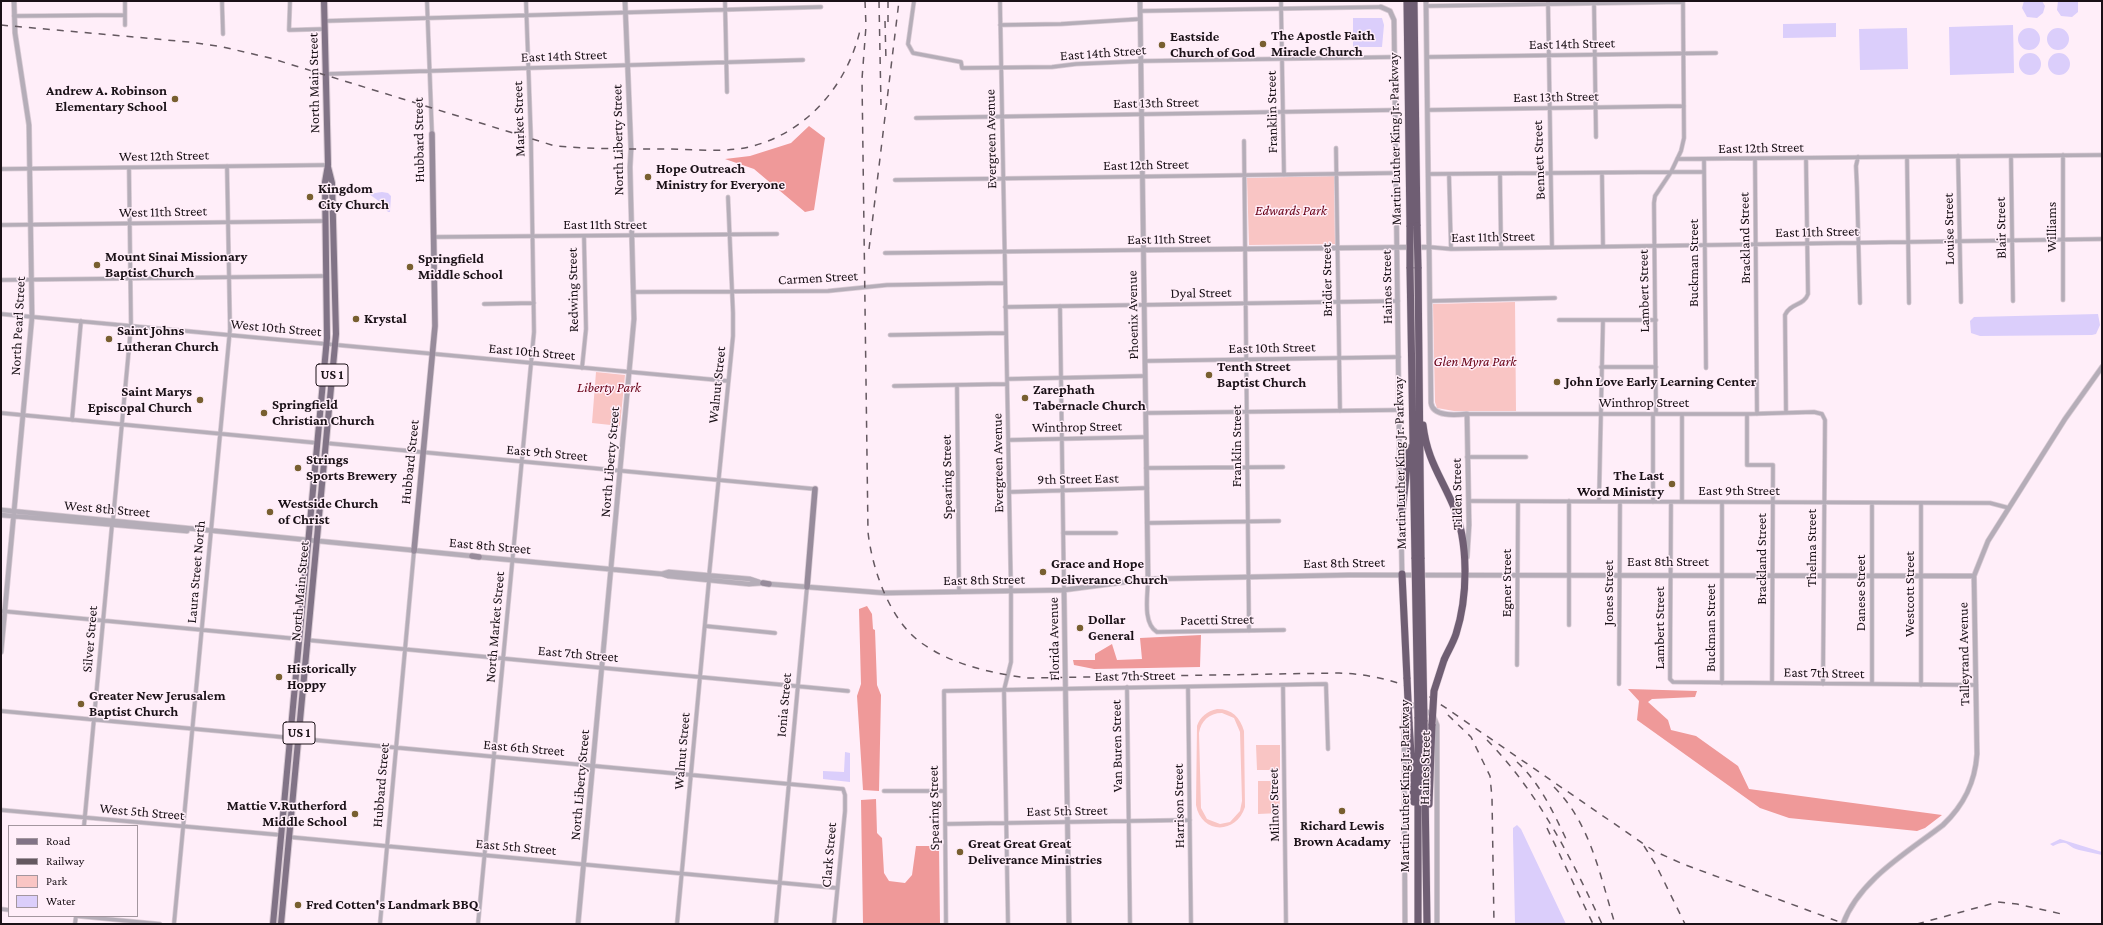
<!DOCTYPE html>
<html>
<head>
<meta charset="utf-8">
<style>
  body { margin:0 }
  #map { position:relative; width:2103px; height:925px; overflow:hidden; background:#ffeef9; font-family:"Crimson Pro",serif }
  canvas { display:block }
  .frame { position:absolute; inset:0; border:2px solid #1a1117; pointer-events:none }
  .legend { position:absolute; left:8px; top:825px; width:130px; height:92px; box-sizing:border-box; background:#ffeef9; border:1px solid #a3969f; margin:0; padding:5px 7px; list-style:none; font-size:12px; color:#1a1117 }
  .legend li { display:flex; align-items:center; gap:8px; height:20px }
  .legend b { width:20px; border:1px solid #a3969f }
</style>
</head>
<body>
<div id="map">
<canvas width="2103" height="925"></canvas>
<div class="frame"></div>
<ul class="legend">
<li><b style="height:5px;background:#817386"></b>Road</li>
<li><b style="height:5px;background:#645860"></b>Railway</li>
<li><b style="height:11px;background:#f9c5c4"></b>Park</li>
<li><b style="height:11px;background:#dbcefb"></b>Water</li>
</ul>
</div>
<script>
const ctx = document.querySelector('canvas').getContext('2d');
ctx.lineJoin = 'round';
function fillPath(path, color) {
  ctx.fillStyle = color;
  ctx.fill(path, 'evenodd');
}
function stroke(path, color, width, dash) {
  ctx.strokeStyle = color;
  ctx.lineWidth = width;
  ctx.lineCap = dash ? 'butt' : 'round';
  ctx.setLineDash(dash || []);
  ctx.stroke(path);
}
function label(font, color, halo, rows, align = 'center') {
  ctx.font = font + ' "Crimson Pro",serif';
  ctx.lineWidth = 3;
  ctx.setLineDash([]);
  ctx.textBaseline = 'middle';
  ctx.strokeStyle = halo;
  ctx.fillStyle = color;
  for (const [text, x, y, turn = 0] of rows) {
    ctx.save();
    ctx.translate(x, y);
    ctx.rotate((+turn || 0) * Math.PI / 180);
    ctx.textAlign = isNaN(turn) ? turn : align;
    if (halo) ctx.strokeText(text, 0, 0);
    ctx.fillText(text, 0, 0);
    ctx.restore();
  }
}
const green = new Path2D(`
  M1334,176L1335,244L1249,245L1247,178Z
  M1515,302L1516,411H1454L1437,408L1435,402L1433,304Z
  M596,372L625,375L620,426L592,423Z
  M1217,709C1232,709 1240,717 1244,731L1245,807C1236,835 1201,834 1196,805L1197,726C1200,717 1207,711 1217,709ZM1222,713L1234,718L1240,732L1242,801L1240,811L1230,822L1220,824L1207,819L1201,808L1199,733C1201,721 1209,713 1222,713Z
  M1256,745H1280V770H1257Z
  M1258,781H1279L1280,813L1258,814Z`);
const forest = new Path2D(`
  M809,126L825,138L814,210L805,212L754,169L725,159L750,156L791,143Z
  M867,606L872,614L873,629L875,630L877,685L881,695L879,791L863,790L857,696L861,684L859,609Z
  M1201,635L1200,667L1094,669L1074,665L1073,660H1095V654L1112,644L1117,660L1142,659L1140,638Z
  M1628,689L1697,691L1695,697L1652,699L1648,702L1668,720L1671,730L1696,736L1738,766L1749,789L1942,815L1925,828L1917,831L1789,818L1760,808L1637,720L1639,701Z
  M876,799L877,833L882,838L884,873L889,881L905,883L912,875L916,846H939L940,924H863L861,800Z`);
const water = new Path2D(`
  M2024,1H2042L2045,6L2043,13L2037,18L2027,17L2022,8Z
  M2058,1H2078V12L2072,17L2061,16L2057,10Z
  M1353,18H1382L1384,25L1382,47H1353Z
  M1836,23V37L1783,38V24Z
  M2013,25L2014,73L1950,75L1949,27Z
  M2047 39a11 11 0 1 1 22 0a11 11 0 1 1-22 0Z
  M2018 39a11 11 0 1 1 22 0a11 11 0 1 1-22 0Z
  M1907,28L1908,69L1860,70L1859,29Z
  M2019 64a11 11 0 1 1 22 0a11 11 0 1 1-22 0Z
  M2048 64a11 11 0 1 1 22 0a11 11 0 1 1-22 0Z
  M382,192L388,193L391,196L390,212H388L380,202L369,194Z
  M2098,314L2100,325L2096,334L2092,335L1980,336L1971,333L1970,321L1974,317Z
  M845,752L850,753V782L823,779V771L844,772Z
  M1517,825L1521,829L1566,924H1515L1513,836V828Z
  M2060,839L2102,852V855C2094,853 2087,852 2079,850C2066,847 2069,838 2053,846L2050,844Z`);
const minor = new Path2D(`
  M125,1V25
  M222,1L223,34
  M290,1L289,30L325,29
  M427,1L432,134
  M725,1L727,92
  M914,1L908,44L913,53L961,62L962,68L1052,67L1076,64L1145,61L1395,57
  M1000,1L1011,591V662L1004,690L1008,924
  M1281,1L1284,175
  M1548,1L1552,247
  M1594,1L1596,137
  M1426,6L1683,2
  M1140,11L1381,7
  M14,16L125,15
  M324,21L821,7
  M1000,25L1061,24L1140,19
  M1427,57L1716,53
  M326,74L803,60
  M1428,110L1684,106
  M916,118L1396,110
  M1244,141L1249,631
  M1336,148L1340,411
  M1958,156L1961,302
  M2011,156L2013,301
  M1858,157L1856,166L1857,188L1860,303
  M1907,157L1909,303
  M1677,159L2102,155
  M1704,159L1706,368
  M1755,159L1757,414
  M1,169L328,165
  M1602,173L1603,246
  M1429,174L1671,172L1681,151L1684,138L1683,1
  M1449,174L1451,249
  M1500,174L1501,248
  M895,180L1397,173
  M1,225L326,221
  M433,237L777,234
  M1429,247L1451,249L2102,239
  M885,253L1143,250
  M1,280L327,276
  M633,292L828,291L887,285L1004,283
  M2063,300V155
  M1430,301L1555,298
  M484,304L534,303
  M1060,306L1064,590
  M1005,307L1398,301
  M1,314L728,381
  M1559,320H1656
  M890,335L1005,333
  M1145,361L1399,357
  M1601,367H1656
  M582,368L586,329L584,236
  M1007,379L1145,376
  M894,386L1007,384
  M957,386L959,592
  M1,413L318,443
  M1146,413L1400,410
  M1786,413L1785,315C1790,303 1804,306 1808,294L1806,158
  M1467,414H1747L1814,412L1822,414L1825,420L1823,684
  M1656,414L1654,203L1655,196L1671,172H1704
  M1747,414V465H1773L1772,683
  M72,420L81,321
  M1009,440L1146,437
  M325,443L815,489
  M1467,457H1526
  M1146,468L1283,467
  M1009,492L1147,488
  M1469,501L1990,503L2009,508
  M1599,501L1603,320
  M1653,502V414
  M1671,502L1670,679L1673,682L1976,685
  M1682,502V414
  M113,520L131,326L129,168
  M1147,523L1279,521
  M1063,533H1116
  M709,576L733,336V313L728,197
  M1148,579C1148,594 1142,623 1157,632L1284,630
  M1,611L299,639
  M1569,625V501
  M705,626L775,633
  M307,640L848,691
  M1517,665L1518,502
  M1722,683V502
  M1619,684L1620,502
  M1872,684V503
  M1283,685L1286,924
  M1921,685V503
  M1127,687L1130,924
  M1188,687L1191,924
  M1,711L843,789L845,795V811L834,924
  M884,791H944
  M1,810L281,835
  M945,824L1190,820
  M84,826L112,525
  M289,837L837,888
  M1,909L9,910
  M76,916L160,924
  M75,924L76,916
  M174,924L230,329L227,166
  M380,924L414,551
  M478,924L534,332L531,140L526,1
  M677,924L709,580
  M776,924L807,587
  M946,924L944,691L1326,684L1328,749`);
const tertiary = new Path2D(`
  M1140,1L1148,579
  M1426,1L1431,403C1433,417 1455,415 1467,414L1469,525L1467,557
  M1381,7L1390,11L1394,20L1400,503
  M1143,250L1429,247
  M1,510L472,556
  M1,515L187,531
  M1401,520L1402,574
  M479,557L662,574L668,576L749,584L763,583
  M662,574L669,572L750,579L759,582
  M769,584L885,593L1064,590L1148,579L1349,575L1974,576
  M1064,590L1069,924
  M1,652L32,317L29,125L15,33L14,1
  M578,924L634,319L630,167L631,149L625,1
  M1405,924L1404,716L1405,709L1413,705L1433,715L1437,725V924
  M1843,924C1859,880 1908,852 1943,825C1964,805 1975,783 1977,754L1974,576L1988,541L2065,419L2102,367`);
const secondary = new Path2D(`
  M414,551L435,326L432,134
  M472,556L479,557
  M763,583L769,584
  M807,587L815,489`);
const primary = new Path2D(`
  M273,924L327,338L325,182L328,165L324,1
  M281,924L336,334L332,183L328,167`);
const motorway = new Path2D(`
  M1407,1L1410,227
  M1414,1L1417,226
  M1410,267L1415,559
  M1418,267L1421,559
  M1423,425C1427,459 1440,475 1453,505C1469,542 1468,596 1456,634C1453,643 1448,651 1444,660
  M1401,521L1409,448
  M1402,574L1407,679
  M1418,717V924
  M1424,720L1427,924
  M1409,722L1414,802
  M1429,804L1432,724`);
const rail = new Path2D(`
  M865,1L866,26L862,79L868,532C872,569 890,622 923,644C953,665 992,673 1027,678L1339,673C1370,674 1399,681 1427,695L1654,851L1683,864L1845,924
  M879,1L881,105
  M888,1V27
  M885,21L886,61
  M1,25L189,42L223,47L270,58L555,146C591,149 627,149 664,149C692,149 722,153 749,147C808,133 849,83 861,26
  M869,249L899,1
  M1448,715L1471,737L1490,776L1492,798L1494,924
  M1487,740C1539,793 1571,858 1602,924
  M1517,762C1541,784 1554,814 1568,843
  M1554,787C1591,824 1600,876 1615,924
  M1547,828L1593,924
  M1644,846L1656,865L1685,924
  M1917,924L1998,902L2017,904L2066,915`);
const motorwayBridge = new Path2D(`
  M1417,226L1418,267
  M1410,227V267
  M1415,559L1418,717
  M1421,559L1424,720
  M1407,679L1409,722
  M1432,724L1434,691L1444,660`);
const markers = [
  [1263,44,4,"#785f30"],
  [1162,45,4,"#785f30"],
  [175,99,4,"#785f30"],
  [648,177,4,"#785f30"],
  [310,197,4,"#785f30"],
  [97,265,4,"#785f30"],
  [410,267,4,"#785f30"],
  [356,319,4,"#785f30"],
  [109,339,4,"#785f30"],
  [1209,375,4,"#785f30"],
  [1557,382,4,"#785f30"],
  [1025,398,4,"#785f30"],
  [200,400,4,"#785f30"],
  [264,413,4,"#785f30"],
  [298,468,4,"#785f30"],
  [1672,484,4,"#785f30"],
  [270,512,4,"#785f30"],
  [1043,572,4,"#785f30"],
  [1080,628,4,"#785f30"],
  [279,677,4,"#785f30"],
  [81,704,4,"#785f30"],
  [1342,811,4,"#785f30"],
  [355,814,4,"#785f30"],
  [960,852,4,"#785f30"],
  [298,905,4,"#785f30"]
];
const shields = [
  [332,375,32],
  [299,733,32]
];
const shieldNames = [
  ["US 1",332,375],
  ["US 1",299,733]
];
const poiNames = [
  ["The Apostle Faith",1271,36],
  ["Miracle Church",1271,52],
  ["Eastside",1170,37],
  ["Church of God",1170,53],
  ["Andrew A. Robinson",167,91,"right"],
  ["Elementary School",167,107,"right"],
  ["Hope Outreach",656,169],
  ["Ministry for Everyone",656,185],
  ["Kingdom",318,189],
  ["City Church",318,205],
  ["Mount Sinai Missionary",105,257],
  ["Baptist Church",105,273],
  ["Springfield",418,259],
  ["Middle School",418,275],
  ["Krystal",364,319],
  ["Saint Johns",117,331],
  ["Lutheran Church",117,347],
  ["Tenth Street",1217,367],
  ["Baptist Church",1217,383],
  ["John Love Early Learning Center",1565,382],
  ["Zarephath",1033,390],
  ["Tabernacle Church",1033,406],
  ["Saint Marys",192,392,"right"],
  ["Episcopal Church",192,408,"right"],
  ["Springfield",272,405],
  ["Christian Church",272,421],
  ["Strings",306,460],
  ["Sports Brewery",306,476],
  ["The Last",1664,476,"right"],
  ["Word Ministry",1664,492,"right"],
  ["Westside Church",278,504],
  ["of Christ",278,520],
  ["Grace and Hope",1051,564],
  ["Deliverance Church",1051,580],
  ["Dollar",1088,620],
  ["General",1088,636],
  ["Historically",287,669],
  ["Hoppy",287,685],
  ["Greater New Jerusalem",89,696],
  ["Baptist Church",89,712],
  ["Mattie V.Rutherford",347,806,"right"],
  ["Middle School",347,822,"right"],
  ["Richard Lewis",1342,826,"center"],
  ["Brown Acadamy",1342,842,"center"],
  ["Great Great Great",968,844],
  ["Deliverance Ministries",968,860],
  ["Fred Cotten's Landmark BBQ",306,905]
];
const streetNames = [
  ["East 14th Street",1572,44,-1],
  ["East 14th Street",1103,53,-4],
  ["East 14th Street",564,56,-2],
  ["North Main Street",314,83,-91],
  ["East 13th Street",1556,97,-1],
  ["East 13th Street",1156,103,-1],
  ["Franklin Street",1272,112,-91],
  ["Market Street",519,119,-92],
  ["Evergreen Avenue",991,139,-91],
  ["Martin Luther King Jr. Parkway",1395,139,-91],
  ["Hubbard Street",419,140,-91],
  ["North Liberty Street",618,140,-91],
  ["East 12th Street",1761,148,-1],
  ["West 12th Street",164,156,-1],
  ["Bennett Street",1539,160,-92],
  ["East 12th Street",1146,165,-1],
  ["West 11th Street",163,212,-1],
  ["East 11th Street",605,225],
  ["Williams",2052,227,-90],
  ["Blair Street",2001,228,-91],
  ["Louise Street",1949,229,-91],
  ["East 11th Street",1817,232,-1],
  ["East 11th Street",1493,237,-1],
  ["Brackland Street",1745,238,-91],
  ["East 11th Street",1169,239,-1],
  ["Buckman Street",1694,263,-90],
  ["Carmen Street",818,278,-3],
  ["Bridier Street",1327,280,-91],
  ["Haines Street",1387,287,-91],
  ["Redwing Street",573,290,-91],
  ["Lambert Street",1644,291,-91],
  ["Dyal Street",1201,293,-1],
  ["Phoenix Avenue",1133,315,-91],
  ["North Pearl Street",18,326,-87],
  ["West 10th Street",276,328,5],
  ["East 10th Street",1272,348,-1],
  ["East 10th Street",532,352,5],
  ["Walnut Street",717,385,-84],
  ["Winthrop Street",1644,403],
  ["Winthrop Street",1077,427,-1],
  ["Franklin Street",1237,446,-90],
  ["East 9th Street",547,453,5],
  ["Hubbard Street",410,462,-84],
  ["North Liberty Street",610,462,-85],
  ["Evergreen Avenue",998,463,-91],
  ["Martin Luther King Jr. Parkway",1400,463,-91],
  ["Spearing Street",947,477,-91],
  ["9th Street East",1078,479,-1],
  ["East 9th Street",1739,491],
  ["Tilden Street",1457,494,-91],
  ["West 8th Street",107,509,5],
  ["East 8th Street",490,546,5],
  ["Thelma Street",1812,548,-90],
  ["Brackland Street",1762,559,-90],
  ["East 8th Street",1668,562],
  ["East 8th Street",1344,563,-1],
  ["Laura Street North",196,572,-85],
  ["East 8th Street",984,580,-1],
  ["Egner Street",1507,583,-90],
  ["North Main Street",300,591,-85],
  ["Jones Street",1609,593,-90],
  ["Danese Street",1861,593,-90],
  ["Westcott Street",1910,594,-90],
  ["Pacetti Street",1217,620,-1],
  ["North Market Street",495,627,-85],
  ["Lambert Street",1660,628,-90],
  ["Buckman Street",1711,628,-90],
  ["Silver Street",90,639,-85],
  ["Florida Avenue",1054,639,-91],
  ["East 7th Street",578,654,5],
  ["Talleyrand Avenue",1964,654,-91],
  ["East 7th Street",1824,673,1],
  ["East 7th Street",1135,676,-1],
  ["Ionia Street",784,705,-85],
  ["Van Buren Street",1117,746,-91],
  ["East 6th Street",524,748,5],
  ["Walnut Street",682,751,-85],
  ["Haines Street",1425,768,-89],
  ["Hubbard Street",381,785,-85],
  ["North Liberty Street",580,785,-85],
  ["Martin Luther King Jr. Parkway",1405,786,-90],
  ["Milnor Street",1274,805,-91],
  ["Harrison Street",1179,806,-91],
  ["Spearing Street",934,808,-91],
  ["East 5th Street",1067,811,-1],
  ["West 5th Street",142,812,5],
  ["East 5th Street",516,847,5],
  ["Clark Street",829,855,-85]
];
const parkNames = [
  ["Edwards Park",1291,211],
  ["Glen Myra Park",1475,362],
  ["Liberty Park",609,388]
];
fillPath(green, '#f9c5c4');
fillPath(forest, '#ef9999');
fillPath(water, '#dbcefb');
stroke(minor, '#dacbd5', 5);
stroke(tertiary, '#dacbd5', 6);
stroke(secondary, '#dacbd5', 7);
stroke(primary, '#dacbd5', 8);
stroke(motorway, '#dacbd5', 8);
stroke(minor, '#b5adb8', 3.5);
stroke(tertiary, '#b5adb8', 4.5);
stroke(secondary, '#978b9b', 5.5);
stroke(primary, '#817386', 6);
stroke(motorway, '#6f5e73', 7);
stroke(rail, '#645860', 1.5, [7, 7]);
stroke(motorwayBridge, '#dacbd5', 8, []);
stroke(motorwayBridge, '#6f5e73', 7);
for (const [x, y, r, color] of markers) {
  const dot = new Path2D();
  dot.arc(x, y, r, 0, 2 * Math.PI);
  ctx.fillStyle = color;
  ctx.fill(dot);
  stroke(dot, '#ffeef9', 1.5);
}
for (const [x, y, w] of shields) {
  const box = new Path2D();
  box.roundRect(x - w / 2, y - 11, w, 22, 3);
  ctx.fillStyle = '#ffeef9';
  ctx.fill(box);
  stroke(box, '#1a1117', 1);
}
label('bold 13px', '#1a1117', null, shieldNames);
label('bold 14px', '#1a1117', '#ffeef9', poiNames, 'left');
label('14px', '#1a1117', '#ffeef9', streetNames);
label('italic 14px', '#680015', '#ffeef9', parkNames);
</script>
</body>
</html>
